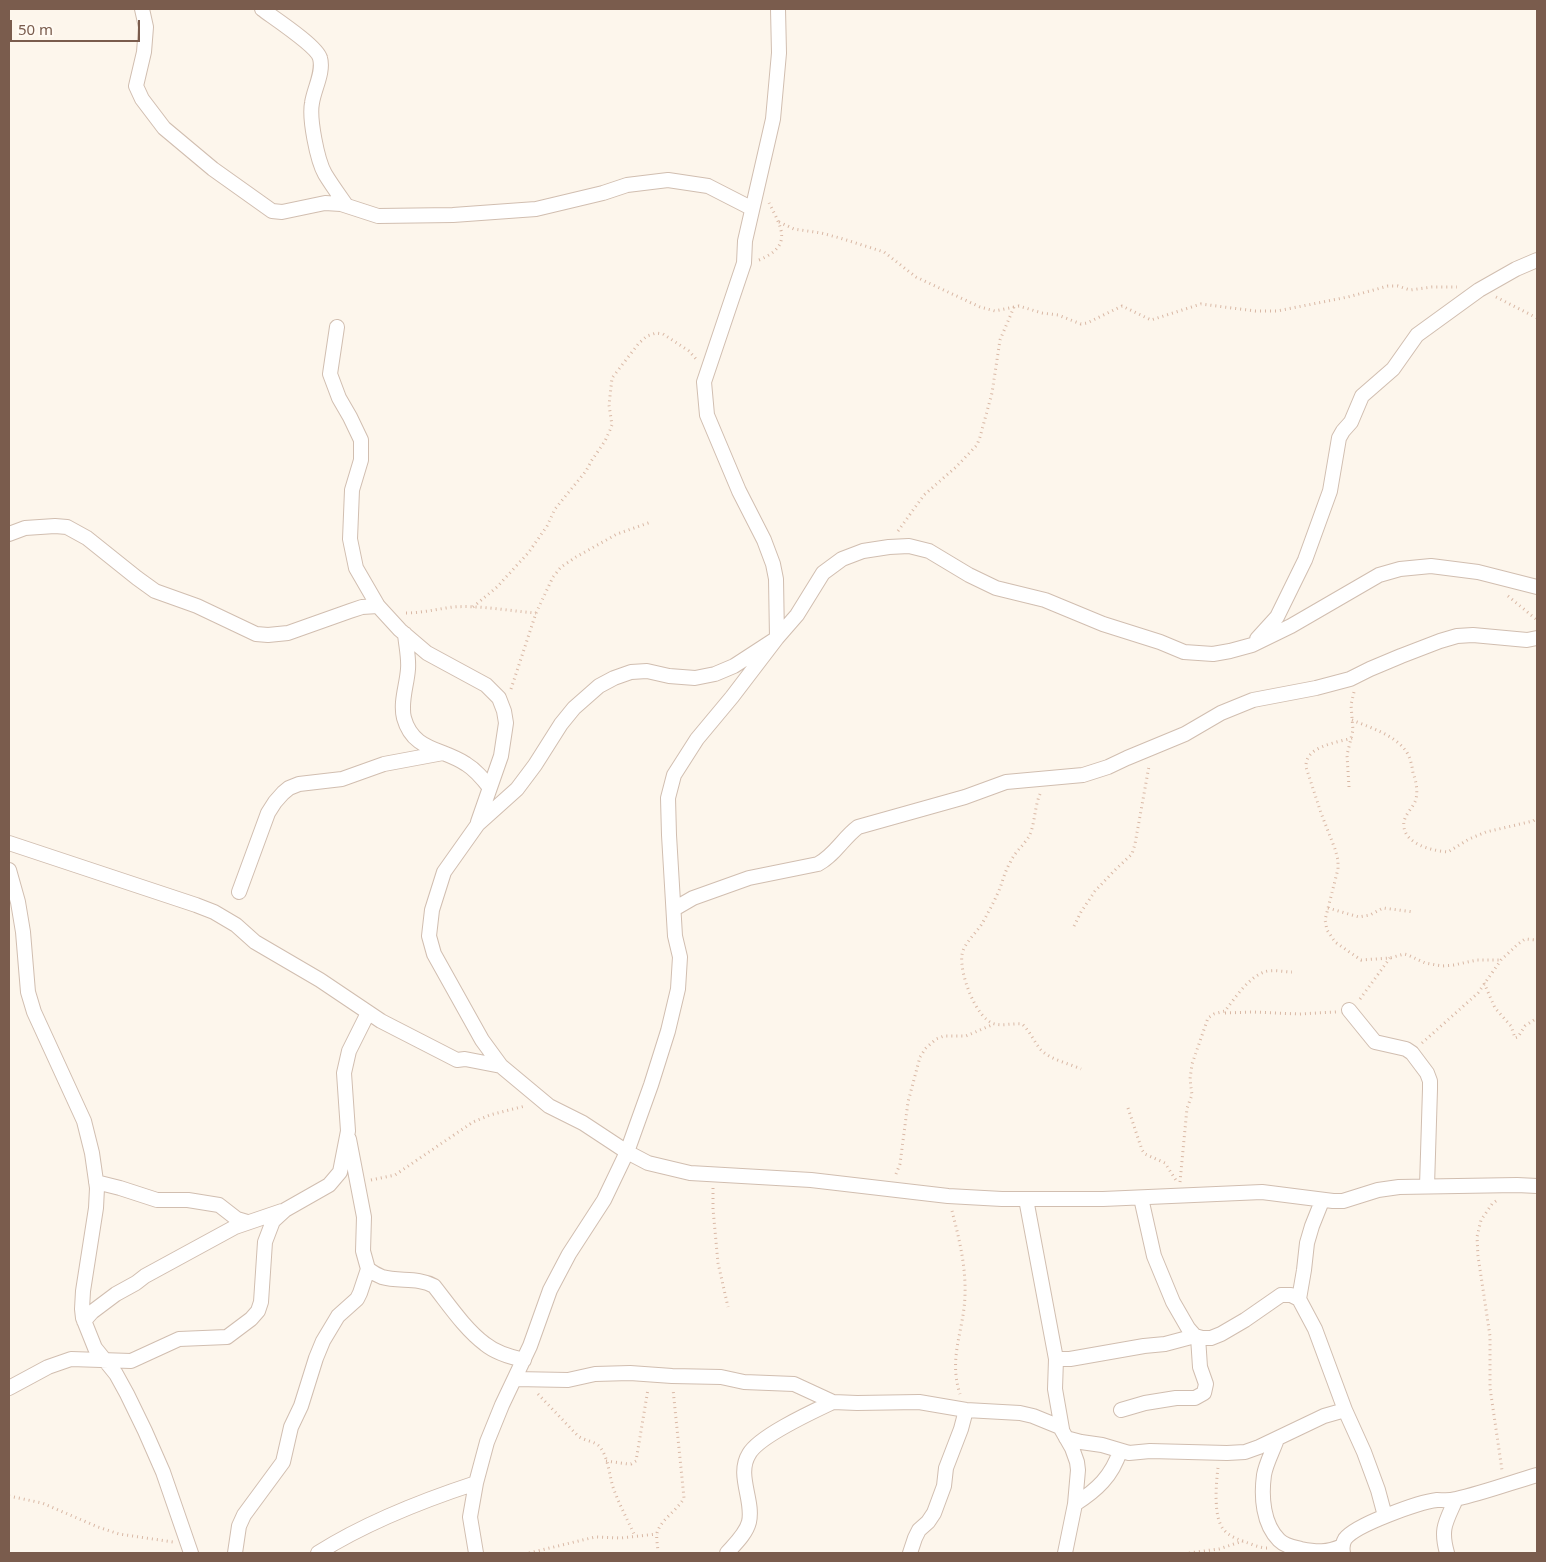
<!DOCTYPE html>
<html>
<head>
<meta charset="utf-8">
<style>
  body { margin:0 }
  #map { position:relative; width:1546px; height:1562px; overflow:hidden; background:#fdf6ec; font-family:"Noto Sans",sans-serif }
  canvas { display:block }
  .frame { position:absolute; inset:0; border:10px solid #7a5c4d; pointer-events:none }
  .scale { position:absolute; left:10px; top:20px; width:130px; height:22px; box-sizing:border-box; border:2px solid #7a5c4d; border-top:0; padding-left:6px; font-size:15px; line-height:18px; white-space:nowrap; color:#7a5c4d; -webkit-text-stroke:4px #fffaf3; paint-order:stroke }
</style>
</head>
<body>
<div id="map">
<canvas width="1546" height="1562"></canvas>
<div class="frame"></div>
<div class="scale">50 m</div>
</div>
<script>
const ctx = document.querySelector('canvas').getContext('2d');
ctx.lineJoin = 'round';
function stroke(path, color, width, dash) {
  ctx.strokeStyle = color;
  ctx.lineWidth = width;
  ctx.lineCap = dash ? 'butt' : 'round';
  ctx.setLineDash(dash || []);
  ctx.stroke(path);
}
const path = new Path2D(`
  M779,222L794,229L821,233L840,238L884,252L916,277L980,307L995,311L1019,306L1042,313L1058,315L1081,324L1087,323L1122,306L1151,320L1201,304L1255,311H1277L1348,297L1388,286H1398L1410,290L1432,287H1457
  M759,260C793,246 782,228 769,203
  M1496,297L1537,318
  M898,531L924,495L956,467L977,445L980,437L992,393L1000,340L1014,307
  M1508,596L1537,620
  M473,607L497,587L529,552L547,526L555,509L586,471L592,460L605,441L610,430L612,425L609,405L612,378L639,343L647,336L656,333L663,334L689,351L696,359
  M406,613C422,613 437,609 453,607C480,605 509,611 536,613
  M511,689L536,613L553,577L561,567L576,557L617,534L651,522
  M1352,720C1371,728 1393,734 1406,751C1410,757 1412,765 1413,773C1416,781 1418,790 1416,799C1413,809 1402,816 1404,827C1406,845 1434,851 1448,852L1469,839L1486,832L1533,821L1537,818
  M1352,738C1336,743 1305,746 1306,767L1321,813L1335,849L1338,860V869L1325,920L1327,930L1335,942L1361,960L1390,958L1404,954L1408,955L1425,963L1442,966L1454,965L1477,960H1501
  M1349,787L1347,755L1353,730L1351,705L1354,692
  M1040,794C1034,808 1035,827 1028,838C1022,847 1014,853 1010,863C1005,871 1003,880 1000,888C995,900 989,911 983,922C977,933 964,942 962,955C959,972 976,1020 995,1024C1003,1026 1013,1023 1022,1024C1030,1031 1034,1042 1041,1050C1051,1060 1068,1063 1081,1069
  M1328,908L1359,917L1370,915L1383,908L1414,912
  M1074,926L1081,912L1095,891L1116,869L1132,854L1135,844L1149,766
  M1484,983L1495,1008L1511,1026L1515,1038L1518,1037L1525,1026L1537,1018
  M1360,999L1390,958
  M1225,1013L1253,1012L1299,1014L1336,1012
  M1422,1043L1478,993L1501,960L1518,944L1525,939L1537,940
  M1128,1108L1142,1150L1145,1154L1165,1163L1177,1182
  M896,1174L900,1164L908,1102L920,1057L926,1048L936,1039L944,1036H966L994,1024
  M371,1180L395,1175L473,1122L490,1115L525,1106
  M1180,1182L1187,1108L1192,1095L1190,1079L1192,1064L1208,1018L1214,1014L1225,1011C1235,998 1248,978 1264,972C1272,969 1284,972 1292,972
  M713,1188V1209L718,1263L728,1307
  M1496,1201L1492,1204L1481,1220L1477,1237L1478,1256L1490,1336V1388L1502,1470
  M952,1211C959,1238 966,1266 965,1295C964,1331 948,1357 960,1394
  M538,1394L578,1436C585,1441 594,1441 599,1446C609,1457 609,1477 614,1490C620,1506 628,1521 635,1536
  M606,1461L628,1464H631L636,1461L648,1389
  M1218,1468C1216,1484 1213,1518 1224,1530C1229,1536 1237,1539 1245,1542C1252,1544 1259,1548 1267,1548
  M9,1496L42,1503L98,1527L119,1534L173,1542
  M529,1553L595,1537L621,1538L657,1534
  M658,1553C658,1547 656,1539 657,1533C661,1519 677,1511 684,1498L673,1389
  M1189,1553L1219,1549L1243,1541`);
const minor = new Path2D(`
  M142,9L146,27L144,52L136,86L142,99L164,128L213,169L272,211L282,212L325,203L341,204L378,216L453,215L536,209L603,193L627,185L668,180L708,186L751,208
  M262,9C274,18 317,46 320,58C324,72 314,89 312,103C309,118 317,160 325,174C331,184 339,195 346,205
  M337,327L330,374L339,398L350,417L361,440V460L352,490L350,539L356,568L378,606L400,630L427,653L486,685L499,698L504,711L506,723L501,756L478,822
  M9,534L25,528L55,526L67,527L87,538L137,578L155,591L197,606L256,634L268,635L288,633L350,611L362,607L378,606
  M1537,587L1478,572L1431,566L1400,569L1379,575L1291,626L1252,645L1230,651L1213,654L1184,652L1160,642L1103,624L1045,600L996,588L969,575L929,551L909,546L889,547L863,551L842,559L823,573L797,615L777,638L734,666L715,674L695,678L669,676L647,671L631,672L614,678L599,686L574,708L561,724L535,765L517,789L478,824L444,872L432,910L429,936L434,954L482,1040L501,1066L549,1106L583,1123L627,1152L648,1163L690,1173L811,1180L948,1196L1002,1199H1103L1262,1192L1333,1201H1343L1378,1190L1399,1187L1517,1185L1537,1186
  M405,634C406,645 409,658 408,669C407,685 400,702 404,718C413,751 442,748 466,764C476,770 483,779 490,788
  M1257,639L1277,617L1305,560L1330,491L1339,438L1343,431L1351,422L1362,396L1393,369L1417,335L1479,290L1516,269L1537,260
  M9,843L196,905L214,912L236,925L255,942L320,980L381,1021L457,1060L465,1059L501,1066
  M9,870L18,902L23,932L28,992L34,1012L84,1121L92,1153L97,1188L96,1208L83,1291L82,1309L83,1318L95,1348L116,1374L127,1394L145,1431L163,1472L191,1553
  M239,892L268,813L275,802L283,793L289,788L299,784L342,779L384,764L443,753
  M674,909L693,898L749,878L818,864C835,855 843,838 858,827L965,797L1006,782L1083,775L1108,767L1127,758L1185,734L1221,713L1253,700L1316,688L1350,679L1370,669L1401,656L1440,641L1457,636L1473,635L1527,640L1537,638
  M1349,1010L1375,1042L1406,1049L1412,1053L1427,1073L1430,1081V1089L1427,1186
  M96,1182L120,1188L157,1200H188L219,1205L237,1219L247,1222
  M1141,1198L1154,1256L1173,1302L1188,1328L1195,1336L1202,1338H1211L1221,1334L1245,1320L1281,1295H1291L1299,1299L1315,1329L1345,1410L1364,1452L1378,1490L1385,1516
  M1026,1199L1056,1359L1055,1389L1062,1429
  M368,1269C372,1272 377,1275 382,1277C399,1282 418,1277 434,1286C449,1305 465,1329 485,1344C496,1353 510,1357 524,1360
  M1299,1299L1304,1270L1307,1243L1312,1226L1322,1201
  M84,1321L92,1312L116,1294L136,1283L145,1276L235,1227L282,1211
  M1056,1359H1070L1144,1346L1165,1344L1195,1336
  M515,1379L568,1380L595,1374L630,1373L672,1376L721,1377L744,1382L794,1384L833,1402L857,1403L919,1402L966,1410L1020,1413L1033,1416L1060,1427L1072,1448L1077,1462L1078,1470L1075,1504L1065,1553
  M9,1388L48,1367L71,1359L131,1361L179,1339L227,1337L251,1319L258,1311L261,1302L265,1242L273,1221L285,1210L329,1185L340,1172L348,1131L344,1073L349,1051L368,1013
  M1121,1410L1145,1403L1176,1398H1195L1204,1393L1206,1384L1200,1367L1198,1337
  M1066,1438L1081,1442L1102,1445L1129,1453L1150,1451L1227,1453L1245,1452L1259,1447L1324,1416L1345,1410
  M1277,1439C1273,1451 1266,1463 1264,1475C1261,1497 1263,1524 1279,1540C1285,1546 1293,1547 1301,1549C1316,1552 1327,1553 1342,1546
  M1075,1504C1097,1490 1112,1476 1120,1451
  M235,1553L239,1526L244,1515L283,1462L291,1427L301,1406L316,1358L323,1341L338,1316L357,1299L360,1293L368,1269L363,1251L364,1217L349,1139
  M318,1553C367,1522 421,1501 476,1483
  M476,1553L470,1517L476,1483L487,1442L502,1405L530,1346L550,1290L569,1254L604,1200L627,1152L651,1085L668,1031L678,989L680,957L675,936L669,835L668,798L674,775L697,739L732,697L777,638L776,579L773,564L764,540L739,491L707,415L704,382L744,263L745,241L773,119L779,53L778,9
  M727,1553C735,1544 746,1534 749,1522C754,1500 736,1475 749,1454C759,1436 814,1411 833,1402
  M910,1553L915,1538L919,1530L928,1522L934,1513L944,1486L946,1468L961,1429L966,1410
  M1343,1553C1342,1548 1342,1544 1345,1539C1355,1525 1419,1502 1437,1500C1443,1500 1449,1501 1456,1499C1483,1493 1510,1483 1537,1475
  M1447,1553C1440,1528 1446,1522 1456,1499`);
stroke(minor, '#d1beb0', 16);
stroke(path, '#d9b8a5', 3, [1, 4]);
stroke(minor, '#fff', 14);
</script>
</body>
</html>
